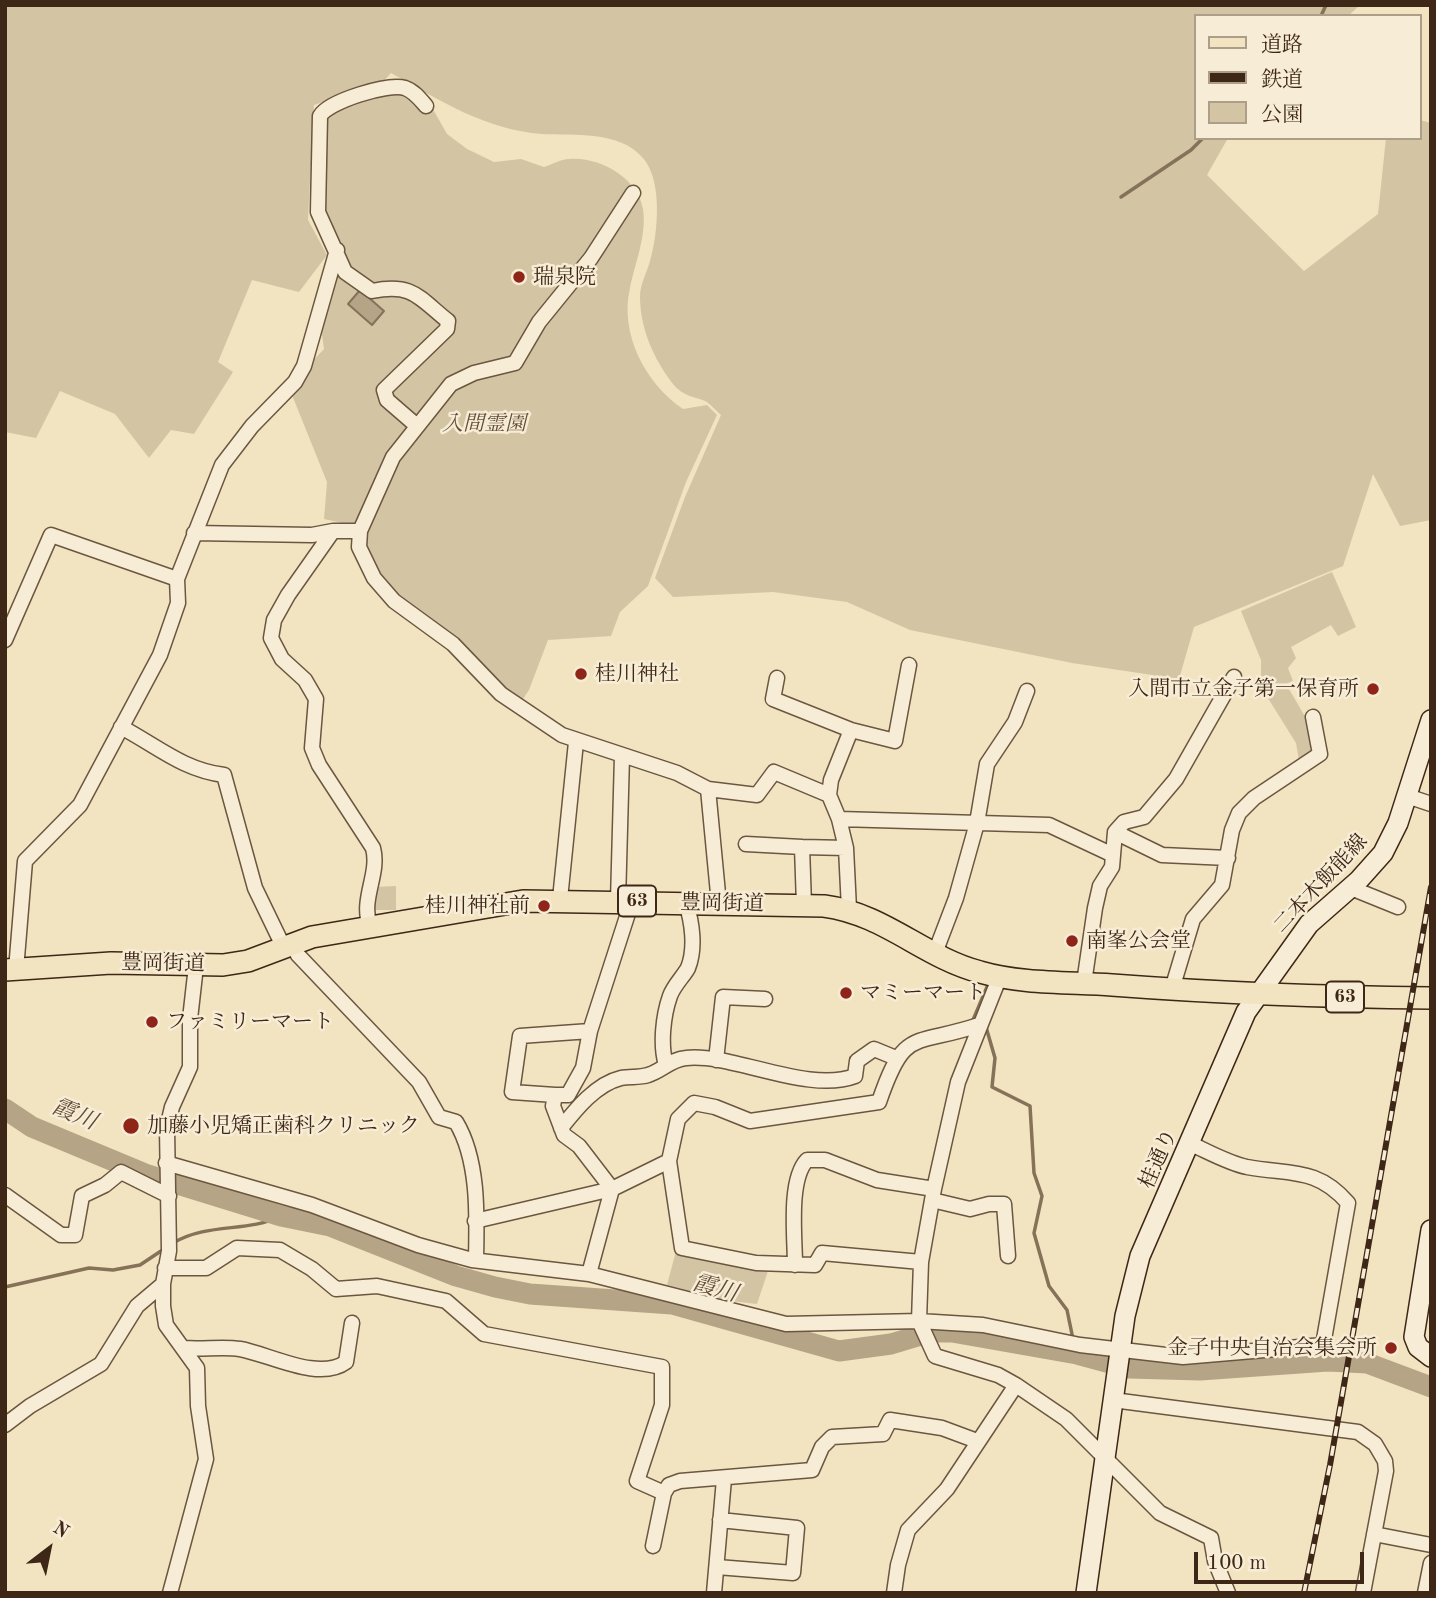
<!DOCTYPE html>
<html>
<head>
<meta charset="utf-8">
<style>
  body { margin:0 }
  #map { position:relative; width:1436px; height:1598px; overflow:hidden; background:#f2e4c0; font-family:"Old Standard TT","Noto Serif JP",serif }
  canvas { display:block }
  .frame { position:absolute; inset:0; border:7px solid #3e2716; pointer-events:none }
  .legend { position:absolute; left:1194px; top:14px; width:228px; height:126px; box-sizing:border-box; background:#f7edd6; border:2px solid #ad9e89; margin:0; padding:9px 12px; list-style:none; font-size:21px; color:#3e2716 }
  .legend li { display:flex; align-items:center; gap:14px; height:35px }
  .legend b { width:35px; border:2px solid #ad9e89 }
  .north { position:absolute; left:14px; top:1514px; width:70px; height:70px; -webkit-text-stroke:5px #f7edd6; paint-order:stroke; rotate:32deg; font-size:19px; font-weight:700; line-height:28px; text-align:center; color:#3e2716 }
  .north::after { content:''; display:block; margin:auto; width:24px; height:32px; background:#3e2716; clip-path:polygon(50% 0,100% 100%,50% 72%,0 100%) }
  .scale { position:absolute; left:1194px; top:1552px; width:170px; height:32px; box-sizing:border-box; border:4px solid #3e2716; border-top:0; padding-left:9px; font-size:21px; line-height:24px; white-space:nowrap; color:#3e2716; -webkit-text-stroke:5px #f7edd6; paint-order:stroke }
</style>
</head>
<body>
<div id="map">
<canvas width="1436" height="1598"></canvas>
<div class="frame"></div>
<ul class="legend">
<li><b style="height:9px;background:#f2e4c0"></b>道路</li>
<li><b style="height:9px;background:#3e2716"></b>鉄道</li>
<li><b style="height:19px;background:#d3c4a3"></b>公園</li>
</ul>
<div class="north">N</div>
<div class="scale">100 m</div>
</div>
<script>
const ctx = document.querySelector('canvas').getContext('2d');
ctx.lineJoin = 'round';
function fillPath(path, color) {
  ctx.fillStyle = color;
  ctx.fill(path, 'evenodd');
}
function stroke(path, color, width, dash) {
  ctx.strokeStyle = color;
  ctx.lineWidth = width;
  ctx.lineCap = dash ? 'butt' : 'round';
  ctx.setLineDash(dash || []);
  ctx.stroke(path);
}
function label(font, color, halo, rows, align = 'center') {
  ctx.font = font + ' "Old Standard TT","Noto Serif JP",serif';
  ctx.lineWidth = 5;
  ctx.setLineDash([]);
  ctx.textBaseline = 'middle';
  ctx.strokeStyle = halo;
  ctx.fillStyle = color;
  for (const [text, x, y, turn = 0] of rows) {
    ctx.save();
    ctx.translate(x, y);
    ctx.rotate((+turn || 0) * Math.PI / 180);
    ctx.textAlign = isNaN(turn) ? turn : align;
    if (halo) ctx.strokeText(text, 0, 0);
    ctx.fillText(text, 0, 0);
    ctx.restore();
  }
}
const green = new Path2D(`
  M5,5H1360L1348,16H1196V138H1228L1207,175L1304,271L1378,214L1386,138H1420V120L1431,123V520L1400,526L1373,474L1343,566L1194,627L1179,679L1072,663L910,630L847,602L773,592L673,597L655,578L685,497L721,415C716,411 711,404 705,401C692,396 683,396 673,384C654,359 640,329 640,296C640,285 647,272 650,261C658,234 663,181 643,158C619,130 574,136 542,134C486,130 439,100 391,73L382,83L314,105L308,220L327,255L299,292L252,280L218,362L233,372L194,434L171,430L149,458L115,414L60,391L36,438L5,432Z
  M388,86L430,104L447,134L467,149L494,162L521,159L544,167C551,165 561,159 569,159C599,156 638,178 643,209C647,235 635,263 630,288C619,334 646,384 683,409L707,405L717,415L686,482L648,586L620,612L611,636L548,640L529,690L521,702L389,589L347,524L324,519L327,482L292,395L307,376L306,368L324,349L320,320L337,261L314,214L317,113Z
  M1332,572L1356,627L1338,636L1331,625L1291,647L1296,658L1288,668L1293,681L1286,684L1313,730L1315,754L1299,760L1296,743L1261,687V660L1241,611Z
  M396,886V910H375L374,887Z
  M676,1251L726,1265L768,1271L757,1304L731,1301L667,1285Z`);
const water = new Path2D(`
  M360,290L384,311L372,325L348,304Z`);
const stream = new Path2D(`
  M1321,16L1326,5
  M1121,197L1191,150L1203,138
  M976,1022L973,1020L987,987
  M986,1027L995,1058L992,1087L1030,1106L1034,1173L1042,1196L1034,1233L1049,1286L1067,1310L1073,1339
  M173,1243C209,1222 247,1233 281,1216
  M5,1287L89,1268L113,1270L140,1265L164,1249`);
const river = new Path2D(`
  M5,1109L32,1127L145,1174L281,1216L330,1226L456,1276L495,1287L530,1294L672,1304L839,1351L891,1344L931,1332H952L1077,1354L1129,1368L1200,1370L1328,1361L1367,1363L1431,1387`);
const street = new Path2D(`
  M633,193L591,258L539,322L515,363L474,373L451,384L393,457L360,531L359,547L374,578L394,601L453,644L501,694L562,735L677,773L708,789L757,795L774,772L829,795L839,819L1049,825L1113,855
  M417,426L387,400L384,390L447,329L448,321C418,297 413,283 372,291L345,272L318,212L320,116C329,101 388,83 405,88C414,91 420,99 426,106
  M333,531L288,595L274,620L271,638L282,659L305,680L316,699L312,748L319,765L373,848C380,874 360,899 370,926
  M194,533L312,535L333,531H360
  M5,640L51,535L177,579
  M777,678L773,699L851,730
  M121,727C157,746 183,770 224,775L255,888L284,948
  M708,789L719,904
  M829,795L831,780L851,730L895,741L909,665
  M1407,796L1431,804
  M839,819L846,848L849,909
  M1115,832L1162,855L1228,858
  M746,844L802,847
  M1351,888L1398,907
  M560,899L576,742
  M618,901L622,756
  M632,901L590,1031L583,1068L568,1095H555L553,1106L564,1135L579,1146L612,1189L669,1161L678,1119L694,1103L715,1107L750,1121L879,1102C905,1026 913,1047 979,1025
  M804,905L802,847L846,848
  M293,944L298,955L419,1082L439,1117L456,1122C479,1160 477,1216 476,1260
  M935,953L956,898L977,823L987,764L1015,722L1027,691
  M16,970L25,861L80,805L160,655L178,603L177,579L222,465L252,426L295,382L304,366L337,250
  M1000,976L958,1082L934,1189L921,1262L919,1321L935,1356L998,1375L1016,1385L1066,1419L1160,1513L1211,1538L1215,1561L1228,1593
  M1084,983L1095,908L1100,886L1112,867L1115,832L1124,822L1144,817L1176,779L1234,677
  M1172,989L1193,919L1222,885L1232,830L1239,813L1254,798L1320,754L1313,717
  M716,1060L723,997L765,999
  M666,1065C660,1045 663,1016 670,996C674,985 683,977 688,968C696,948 692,922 686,903
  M555,1095L512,1092L520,1036L590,1031
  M561,1128C576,1109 596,1084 621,1078C630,1076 639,1078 648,1075C662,1071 671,1059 686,1058C733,1053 808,1094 855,1076L857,1061L874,1049L896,1058
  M669,1161L682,1248L756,1263L815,1265L822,1253L921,1262
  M166,1163L312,1205L418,1245L472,1260L589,1274L786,1324L919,1321L983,1325L1080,1345L1183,1357L1323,1345L1348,1203C1317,1167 1290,1175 1247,1167C1228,1163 1209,1152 1191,1144
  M5,1195L61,1235H75L82,1196L105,1185L121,1172L169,1196
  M932,1200L970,1209L989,1204H1004L1008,1256
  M475,1221L612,1189L589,1274
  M795,1265C795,1238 788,1180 807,1160H825L877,1180L934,1189
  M165,1268H206L237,1248L280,1250L312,1269L336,1289L377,1286L446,1301L484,1334L662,1367V1405L637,1481L664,1493L669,1485L680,1481L812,1470L822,1447L832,1437L883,1434L890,1420L942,1428L977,1441
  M184,1348C202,1350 222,1346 240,1349C269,1354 319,1382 346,1362L352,1323
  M1113,1400L1358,1432L1375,1444L1385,1461L1386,1471L1363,1593
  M5,1425L30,1406L101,1364L137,1306L163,1284
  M1374,1534L1431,1545
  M653,1546L664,1493
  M717,1567L793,1573L797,1528L720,1520
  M170,1593L206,1459L198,1406L197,1368L166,1325L163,1306V1284L169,1251L167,1128L172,1107L190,1067V1019L196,966
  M714,1593L724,1479
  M894,1593L898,1565L908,1530L947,1489L1016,1385
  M1425,1593L1431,1563`);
const secondary = new Path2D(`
  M1431,1230L1414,1337L1418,1347L1431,1357
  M1086,1593L1125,1316L1140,1256L1246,1012L1309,924L1358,881L1383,853L1398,823L1431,720`);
const primary = new Path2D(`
  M5,970L111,963L223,965L248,961L312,937L523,901L824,906C885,914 923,957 980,972C1021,984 1069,982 1112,985C1218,993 1324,997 1431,998`);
const rail = new Path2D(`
  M1304,1593L1330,1465L1431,887`);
const markers = [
  [519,277,7,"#8f2418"],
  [581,674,7,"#8f2418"],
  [1373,689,7,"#8f2418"],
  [544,906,7,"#8f2418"],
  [1072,941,7,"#8f2418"],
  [846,993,7,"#8f2418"],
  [152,1022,7,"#8f2418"],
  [131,1126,9,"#8f2418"],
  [1391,1348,7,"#8f2418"]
];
const shields = [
  [637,901,38],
  [1345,997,38]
];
const shieldNames = [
  ["63",637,901],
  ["63",1345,997]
];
const poiNames = [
  ["瑞泉院",533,277],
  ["桂川神社",595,674],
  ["入間市立金子第一保育所",1359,689,"right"],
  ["桂川神社前",530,906,"right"],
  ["南峯公会堂",1086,941],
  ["マミーマート",860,993],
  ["ファミリーマート",166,1022],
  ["加藤小児矯正歯科クリニック",147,1126],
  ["金子中央自治会集会所",1377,1348,"right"]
];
const parkNames = [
  ["入間霊園",484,424]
];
const streetNames = [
  ["二本木飯能線",1321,884,-47],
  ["豊岡街道",722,904,1],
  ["豊岡街道",163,964,1],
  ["桂通り",1159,1159,-66]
];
const waterNames = [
  ["霞川",74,1115,23],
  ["霞川",715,1289,16]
];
fillPath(green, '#d3c4a3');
fillPath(water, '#b5a486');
stroke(water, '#857259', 2);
stroke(stream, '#857259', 3.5);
stroke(river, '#b5a486', 21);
stroke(street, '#6b5640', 17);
stroke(secondary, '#3e2716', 22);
stroke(primary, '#3e2716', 24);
stroke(street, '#f7edd6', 14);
stroke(secondary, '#f7edd6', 19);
stroke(primary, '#f2e4c0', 21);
stroke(rail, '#3e2716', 6);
stroke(rail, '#f7edd6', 3.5, [10]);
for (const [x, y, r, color] of markers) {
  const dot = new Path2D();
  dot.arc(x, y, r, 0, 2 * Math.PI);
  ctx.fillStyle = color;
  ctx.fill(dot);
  stroke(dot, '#f7edd6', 2.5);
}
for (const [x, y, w] of shields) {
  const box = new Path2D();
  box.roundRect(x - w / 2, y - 15.5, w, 31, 5);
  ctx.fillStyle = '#f7edd6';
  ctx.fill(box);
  stroke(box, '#3e2716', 2);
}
label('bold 19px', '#3e2716', null, shieldNames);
label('21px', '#3e2716', '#f7edd6', poiNames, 'left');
label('italic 21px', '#634e39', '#f7edd6', parkNames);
label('21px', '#3e2716', '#f7edd6', streetNames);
label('italic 23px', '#624c38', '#f7edd6', waterNames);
</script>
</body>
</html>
